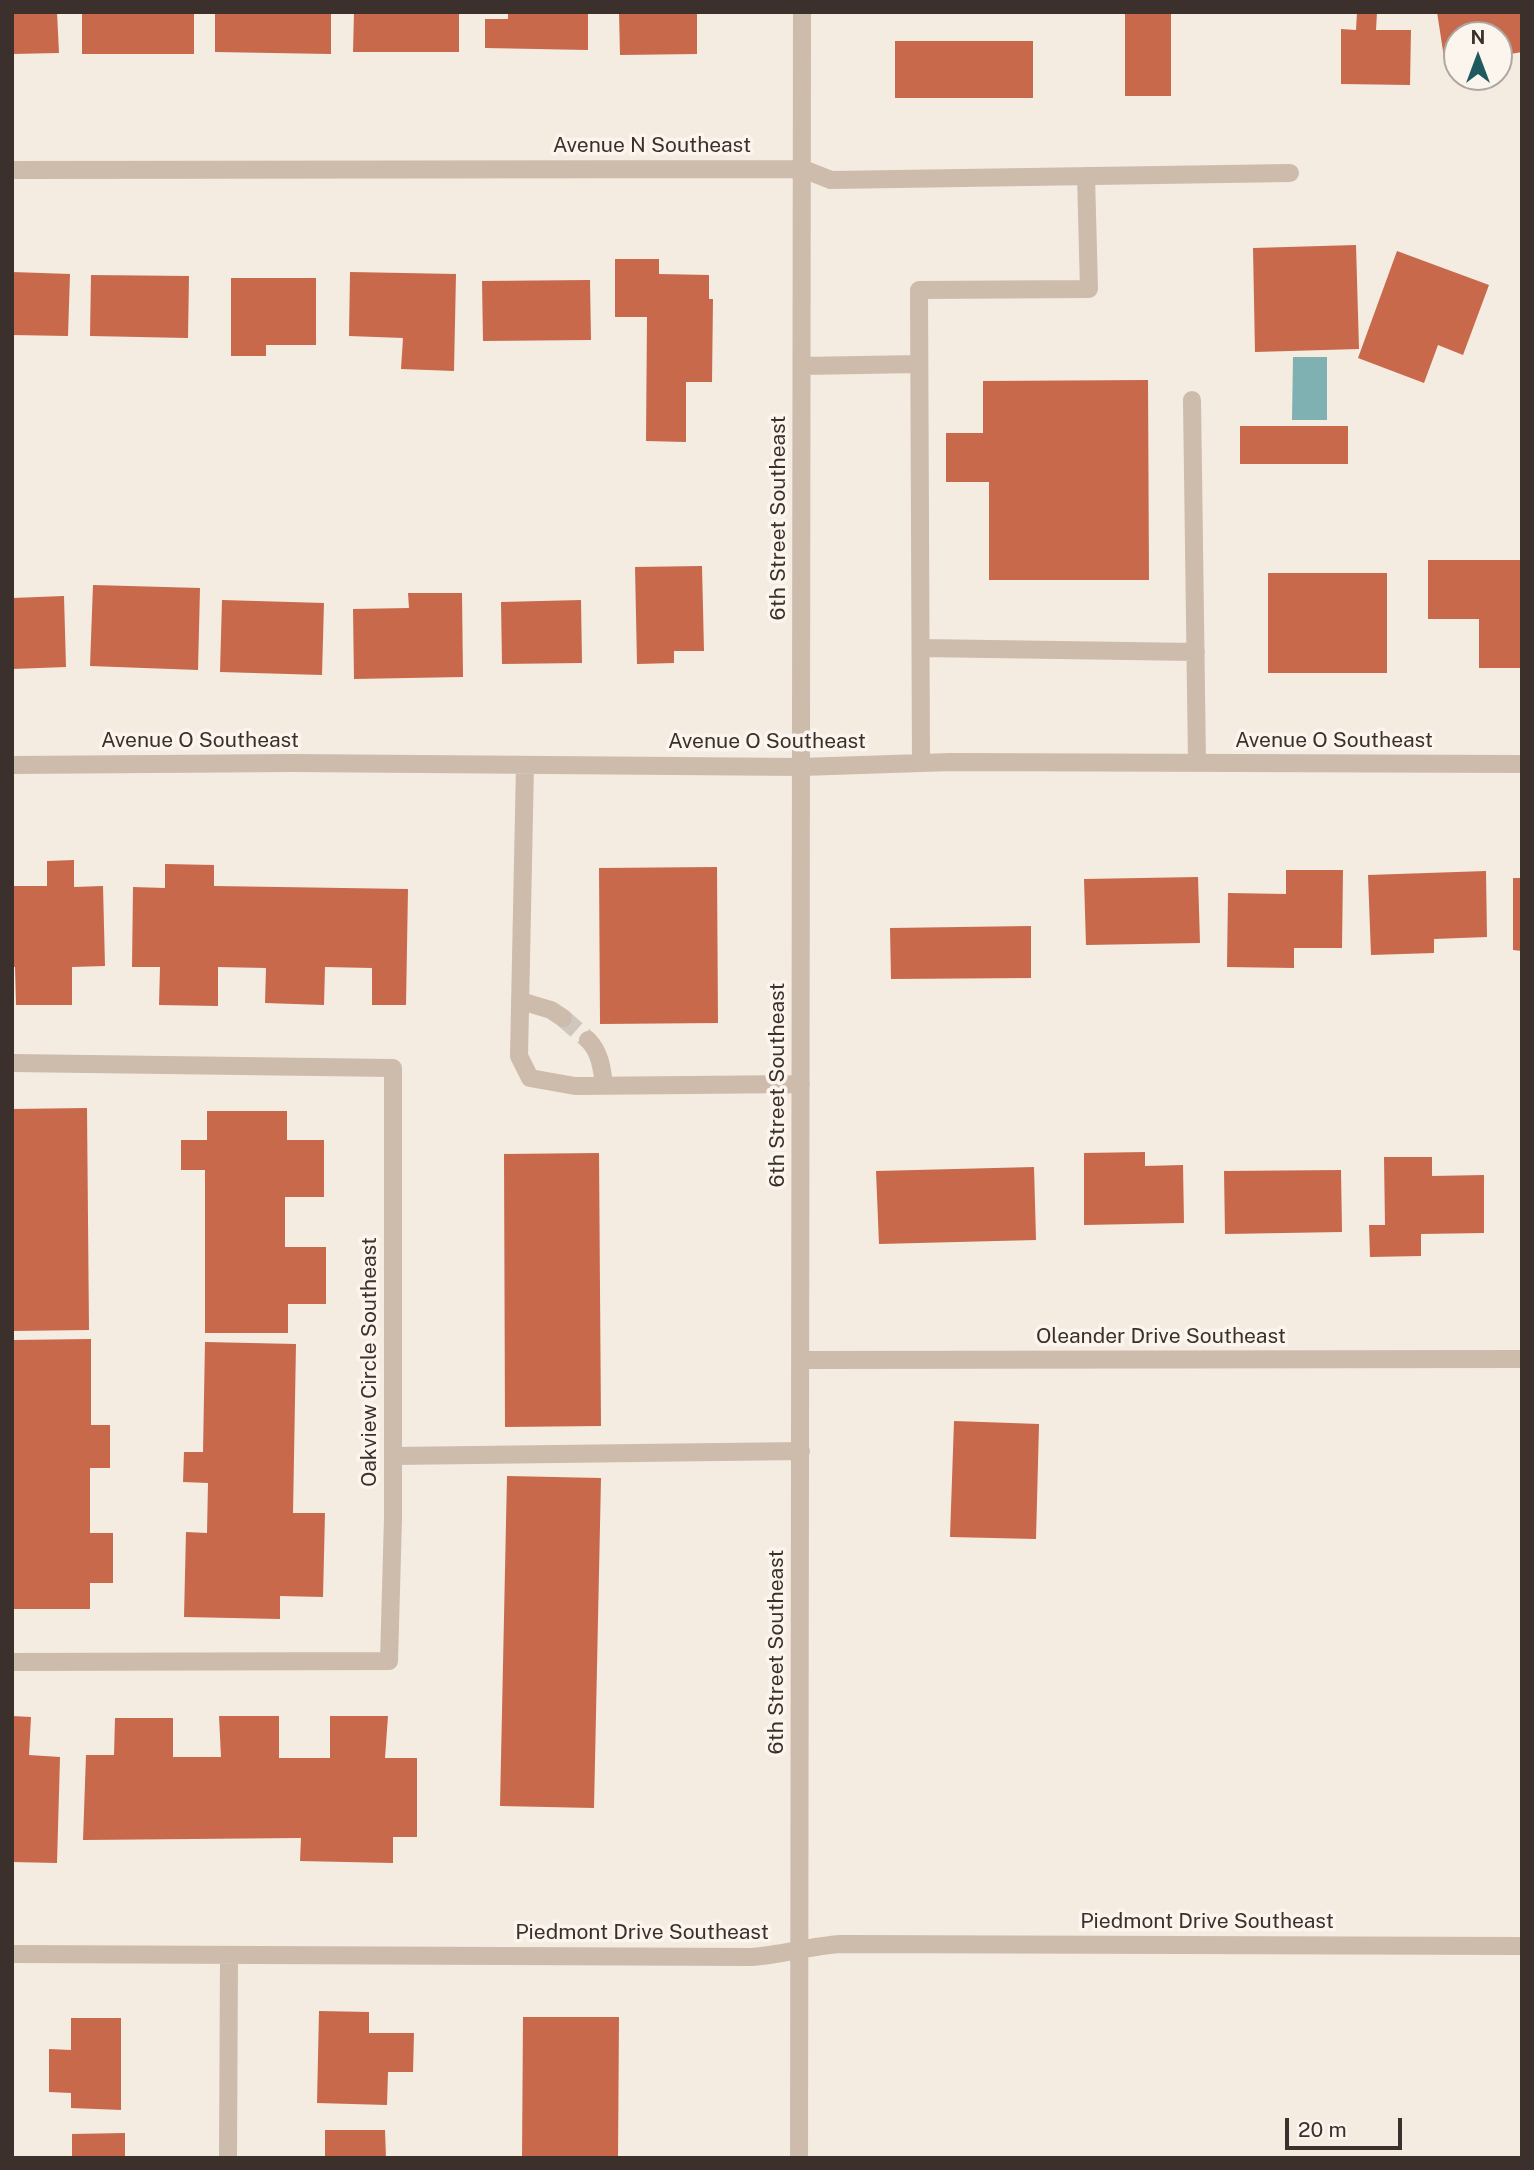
<!DOCTYPE html>
<html>
<head>
<meta charset="utf-8">
<style>
  body { margin:0 }
  #map { position:relative; width:1534px; height:2170px; overflow:hidden; background:#f4ebe1; font-family:"Public Sans",sans-serif }
  canvas { display:block }
  .frame { position:absolute; inset:0; border:14px solid #3b302b; pointer-events:none }
  .north { position:absolute; left:1443px; top:21px; width:70px; height:70px; box-sizing:border-box; background:#fbf5ee; border:2px solid #aea6a0; border-radius:50%; rotate:0deg; font-size:19px; font-weight:700; line-height:28px; text-align:center; color:#3b302b }
  .north::after { content:''; display:block; margin:auto; width:24px; height:32px; background:#1f5a5e; clip-path:polygon(50% 0,100% 100%,50% 72%,0 100%) }
  .scale { position:absolute; left:1285px; top:2118px; width:117px; height:32px; box-sizing:border-box; border:4px solid #3b302b; border-top:0; padding-left:9px; font-size:21px; line-height:24px; white-space:nowrap; color:#3b302b; -webkit-text-stroke:5px #fbf5ee; paint-order:stroke }
</style>
</head>
<body>
<div id="map">
<canvas width="1534" height="2170"></canvas>
<div class="frame"></div>
<div class="north">N</div>
<div class="scale">20 m</div>
</div>
<script>
const ctx = document.querySelector('canvas').getContext('2d');
ctx.lineJoin = 'round';
function fillPath(path, color) {
  ctx.fillStyle = color;
  ctx.fill(path, 'evenodd');
}
function stroke(path, color, width, dash) {
  ctx.strokeStyle = color;
  ctx.lineWidth = width;
  ctx.lineCap = dash ? 'butt' : 'round';
  ctx.setLineDash(dash || []);
  ctx.stroke(path);
}
function label(font, color, halo, rows, align = 'center') {
  ctx.font = font + ' "Public Sans",sans-serif';
  ctx.lineWidth = 7;
  ctx.setLineDash([]);
  ctx.textBaseline = 'middle';
  ctx.strokeStyle = halo;
  ctx.fillStyle = color;
  for (const [text, x, y, turn = 0] of rows) {
    ctx.save();
    ctx.translate(x, y);
    ctx.rotate((+turn || 0) * Math.PI / 180);
    ctx.textAlign = isNaN(turn) ? turn : align;
    if (halo) ctx.strokeText(text, 0, 0);
    ctx.fillText(text, 0, 0);
    ctx.restore();
  }
}
const water = new Path2D(`
  M1293,357H1327V420H1292Z`);
const building = new Path2D(`
  M12,12H57L59,53L12,54Z
  M82,12H194V54H82Z
  M215,12H331V54L215,52Z
  M354,12H459V52H353Z
  M508,12H588V50L485,48V19H508Z
  M619,12H697V54L620,55Z
  M1125,12H1171V96H1125Z
  M1357,12H1377L1376,30H1411L1410,85L1341,84V29L1356,30Z
  M1437,12H1522V52L1499,56V35H1457V62L1445,64Z
  M895,41H1033V98H895Z
  M1356,245L1359,349L1255,352L1253,248Z
  M1397,251L1489,285L1463,355L1438,345L1424,383L1358,358Z
  M615,259H659V274L709,275V299H713L712,382H686V442L646,441L647,317H615Z
  M12,272L70,274L68,336L12,335Z
  M350,272L456,274L454,371L401,369L403,338L349,336Z
  M91,275L189,276L188,338L90,336Z
  M231,278H316V345H266V356H231Z
  M590,280L591,340L483,341L482,281Z
  M1148,380L1149,580H989V482H946V433H983V381Z
  M1240,426H1348V464H1240Z
  M1428,560H1522V668H1479V619H1428Z
  M702,566L704,651H674V663L637,664L635,567Z
  M1268,573H1387V673H1268Z
  M93,585L200,588L198,670L90,666Z
  M408,593H462L463,677L354,679L353,609L409,608Z
  M64,596L66,667L12,669V598Z
  M222,600L324,603L322,675L220,672Z
  M581,600L582,663L502,664L501,602Z
  M74,860V887L103,886L105,966L72,967V1005H16L15,967H12V886H47V861Z
  M165,864L214,865V886L408,889L406,1005H372V968L325,967L324,1005L265,1003L266,968L218,967V1006L159,1005L160,967H132L133,887L165,888Z
  M717,867L718,1023L600,1024L599,868Z
  M1286,870H1343L1342,948H1294V968L1227,967L1228,893L1286,894Z
  M1486,871L1487,937L1434,939V953L1371,955L1368,875Z
  M1198,877L1200,943L1086,945L1084,879Z
  M1513,878H1522V951L1513,950Z
  M1031,926V978L891,979L890,928Z
  M87,1108L89,1330L12,1331V1109Z
  M207,1111H287V1140H324V1197H285V1247H326V1304H288V1333H205V1170H181V1140H207Z
  M1145,1152V1166L1183,1165L1184,1223L1084,1225V1153Z
  M599,1153L601,1426L505,1427L504,1154Z
  M1384,1157H1432V1176L1484,1175V1233L1421,1234V1256L1370,1257L1369,1225H1385Z
  M1034,1167L1036,1240L879,1244L876,1171Z
  M1341,1170L1342,1232L1225,1234L1224,1171Z
  M91,1339V1425H110V1468H90V1533H113V1583H90V1609H12V1340Z
  M205,1342L296,1344L293,1513H325L323,1597L280,1596V1619L184,1617L186,1532L207,1533L208,1483L183,1482L184,1452H203Z
  M954,1421L1039,1424L1036,1539L950,1537Z
  M507,1476L601,1478L594,1808L500,1806Z
  M12,1716L31,1717L29,1755L60,1757L57,1863L12,1862Z
  M219,1716H279V1758H330V1716H388L385,1758H417V1837H393V1863L300,1861L301,1838L83,1840L86,1755H114L115,1718H173V1757H221Z
  M319,2011L369,2012V2033H414L413,2072H388L387,2105L317,2103Z
  M523,2017H619L618,2158H522Z
  M71,2018H121V2110L71,2108V2093L49,2092V2049L71,2050Z
  M325,2130H385L386,2158H325Z
  M125,2133V2158H72V2134Z`);
const minorTunnel = new Path2D(`
  M563,1018L588,1040`);
const minor = new Path2D(`
  M12,170L803,169L831,180L1290,173
  M802,366L919,364
  M1192,400L1197,763
  M921,648L1196,652
  M921,763L919,290L1089,289L1086,176
  M12,765L293,763L802,767L951,762L1522,764
  M525,765L519,1056L530,1078L575,1086L801,1084
  M521,1001L551,1010L563,1018
  M588,1040C600,1052 602,1068 604,1085
  M12,1063L393,1068V1518L389,1661L12,1662
  M800,1360L1522,1359
  M393,1456L801,1451
  M12,1954L751,1957C781,1955 810,1946 841,1944L1522,1946
  M228,2158L229,1955
  M799,2158L802,12`);
const streetNames = [
  ["Avenue N Southeast",652,146],
  ["6th Street Southeast",779,518,-90],
  ["Avenue O Southeast",200,741],
  ["Avenue O Southeast",1334,741],
  ["Avenue O Southeast",767,742],
  ["6th Street Southeast",778,1085,-90],
  ["Oleander Drive Southeast",1161,1337],
  ["Oakview Circle Southeast",370,1362,-90],
  ["6th Street Southeast",777,1652,-90],
  ["Piedmont Drive Southeast",1207,1922],
  ["Piedmont Drive Southeast",642,1933]
];
fillPath(water, '#7fb0b2');
fillPath(building, '#c8694b');
stroke(minorTunnel, '#cfc6bd', 18, [18, 9]);
stroke(minor, '#cdbbac', 18);
label('21px', '#3b302b', '#fbf5ee', streetNames);
</script>
</body>
</html>
